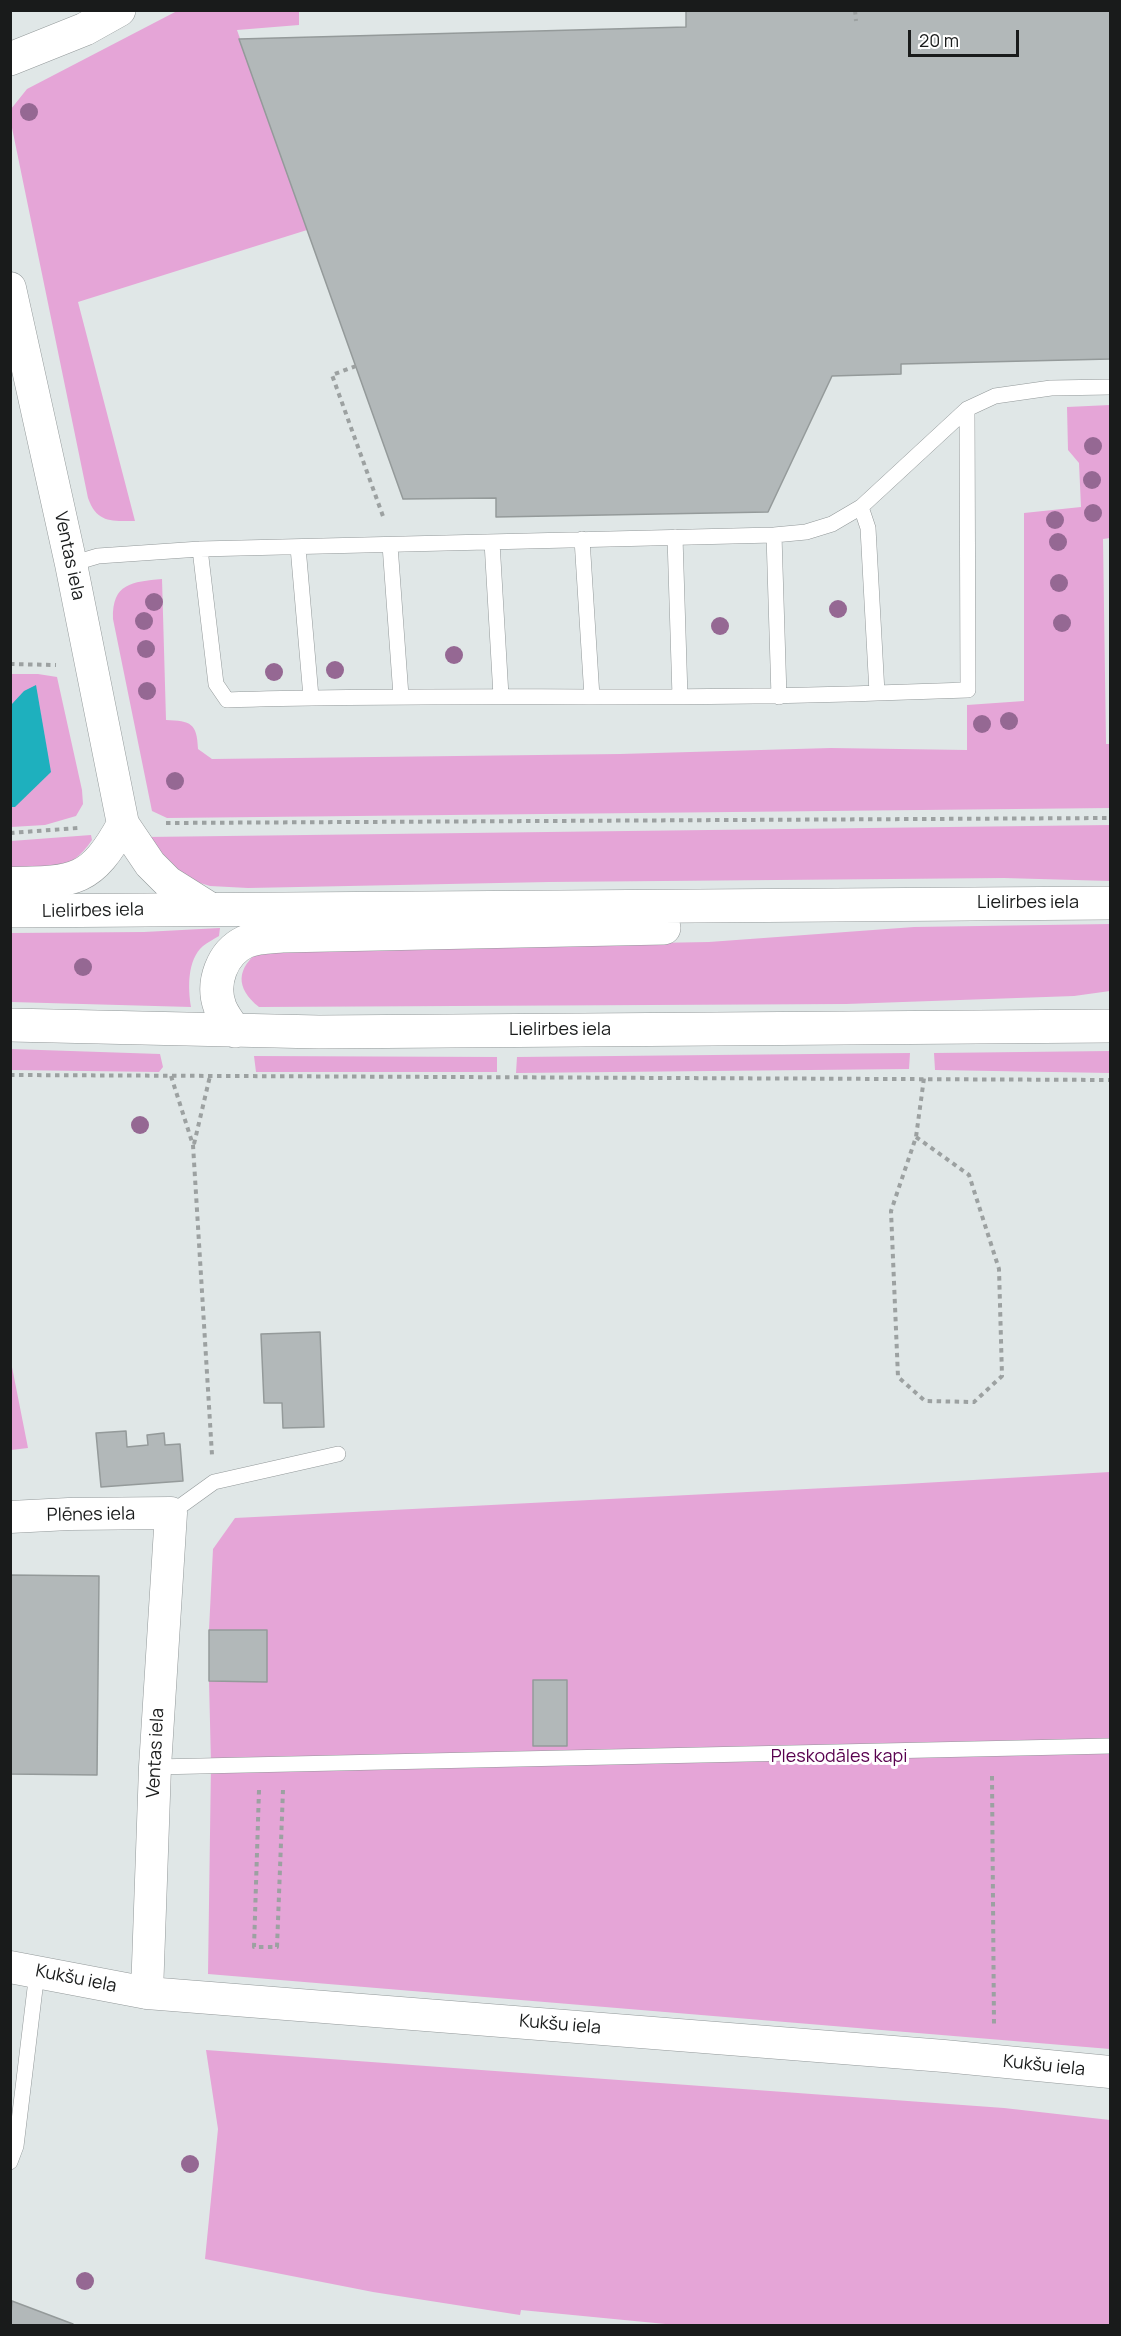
<!DOCTYPE html>
<html>
<head>
<meta charset="utf-8">
<style>
  body { margin:0 }
  #map { position:relative; width:1121px; height:2336px; overflow:hidden; background:#e0e7e7; font-family:Manrope,sans-serif }
  canvas { display:block }
  .frame { position:absolute; inset:0; border:12px solid #191b1b; pointer-events:none }
  .scale { position:absolute; left:908px; top:30px; width:111px; height:27px; box-sizing:border-box; border:3px solid #191b1b; border-top:0; padding-left:8px; font-size:18px; line-height:21px; white-space:nowrap; color:#191b1b; -webkit-text-stroke:4px #fff; paint-order:stroke }
</style>
</head>
<body>
<div id="map">
<canvas width="1121" height="2336"></canvas>
<div class="frame"></div>
<div class="scale">20 m</div>
</div>
<script>
const ctx = document.querySelector('canvas').getContext('2d');
ctx.lineJoin = 'round';
function fillPath(path, color) {
  ctx.fillStyle = color;
  ctx.fill(path, 'evenodd');
}
function stroke(path, color, width, dash) {
  ctx.strokeStyle = color;
  ctx.lineWidth = width;
  ctx.lineCap = dash ? 'butt' : 'round';
  ctx.setLineDash(dash || []);
  ctx.stroke(path);
}
function label(font, color, halo, rows, align = 'center') {
  ctx.font = font + ' Manrope,sans-serif';
  ctx.lineWidth = 6;
  ctx.setLineDash([]);
  ctx.textBaseline = 'middle';
  ctx.strokeStyle = halo;
  ctx.fillStyle = color;
  for (const [text, x, y, turn = 0] of rows) {
    ctx.save();
    ctx.translate(x, y);
    ctx.rotate((+turn || 0) * Math.PI / 180);
    ctx.textAlign = isNaN(turn) ? turn : align;
    if (halo) ctx.strokeText(text, 0, 0);
    ctx.fillText(text, 0, 0);
    ctx.restore();
  }
}
const green = new Path2D(`
  M177,11H299V25L237,30L307,230L78,302L135,521C111,521 97,523 88,498L11,123V109L27,89Z
  M1110,405V538L1103,539L1106,744H1110V808L167,818L152,811L113,619C112,583 132,582 162,579L166,720C191,721 197,723 198,749L212,759L620,754L831,748L967,750V705L1024,701V513L1081,507L1079,463L1068,450L1067,407Z
  M11,674H38L57,677L82,790L83,804L76,816L45,825L11,827Z
  M1110,825V881L1004,878L549,882L248,888L210,886L187,879L146,837Z
  M91,835L92,840C69,874 47,869 11,870V841Z
  M1110,924V991L1074,996L846,1004L259,1007C235,988 236,968 261,950L709,942L914,927Z
  M220,928L219,936C214,939 208,942 203,946C187,960 188,988 191,1007L11,1002V933L144,932Z
  M11,1049L160,1054L163,1067L159,1072L11,1070Z
  M1110,1051V1073L935,1070L934,1053Z
  M910,1053L909,1069L516,1073L517,1057Z
  M254,1056L497,1057V1072H256Z
  M10,1362H11L28,1448L11,1450Z
  M1110,1472V2049L208,1974L211,1764L209,1681H267V1630H209L213,1549L235,1518L905,1484Z
  M206,2050L1004,2108L1110,2120V2325L686,2326L521,2310L520,2315L373,2292L205,2259L218,2129Z`);
const water = new Path2D(`
  M36,685L51,772L15,807H11V705L24,691Z`);
const building = new Path2D(`
  M686,10H1110V359L901,364V374L832,376L768,512L496,517V498L403,499L239,39L686,27Z
  M320,1332L324,1427L283,1428L282,1403H264L261,1334Z
  M126,1431L127,1447L148,1445L147,1435L164,1433L165,1445L180,1444L183,1481L101,1487L96,1433Z
  M10,1575L99,1576L97,1775L10,1774Z
  M209,1630H267V1682L209,1681Z
  M533,1680H567V1746H533Z
  M12,2301L73,2324V2326H10Z`);
const path = new Path2D(`
  M855,10L856,21
  M356,366L332,375L384,519
  M10,664L56,665
  M166,823L1110,818
  M10,833L78,828
  M10,1075L1110,1080
  M171,1076L193,1145L212,1455
  M916,1137L969,1175L999,1269L1002,1376L974,1402L925,1401L898,1377L891,1211L916,1137L924,1078
  M194,1144L210,1076
  M992,1776L994,2026
  M259,1790L254,1947H277L283,1790`);
const lane = new Path2D(`
  M774,535L779,697
  M675,537L680,697
  M582,539L592,697
  M492,542L501,696
  M390,545L401,696
  M298,547L311,697
  M200,549L216,684L227,700C444,693 660,701 877,693L868,528L861,507
  M71,564L98,556L200,549L774,535L806,532L832,524L861,507L967,409L995,396L1051,388L1110,387
  M877,693L968,690L967,409
  M171,1513L214,1482L338,1454
  M155,1767L1110,1746
  M10,2162L16,2146L37,1972`);
const street = new Path2D(`
  M10,288L71,564L123,824L150,864L168,882L211,909
  M10,883C74,882 91,883 123,824
  M10,1517L69,1514L171,1513L155,1767L147,1993
  M10,1967L147,1993L944,2056L1110,2072`);
const secondary = new Path2D(`
  M10,59L85,29L119,10`);
const primary = new Path2D(`
  M10,911L1110,903
  M10,1025L319,1032L1110,1026
  M235,1031C229,1023 223,1015 220,1007C211,983 222,953 245,942C256,937 271,937 282,936L664,928`);
const trees = [
  [29,112],
  [1093,446],
  [1092,480],
  [1093,513],
  [1055,520],
  [1058,542],
  [1059,583],
  [154,602],
  [838,609],
  [144,621],
  [1062,623],
  [720,626],
  [146,649],
  [454,655],
  [335,670],
  [274,672],
  [147,691],
  [1009,721],
  [982,724],
  [175,781],
  [83,967],
  [140,1125],
  [190,2164],
  [85,2281]
];
const streetNames = [
  ["Ventas iela",69,556,78],
  ["Lielirbes iela",1028,903],
  ["Lielirbes iela",93,911,-1],
  ["Lielirbes iela",560,1030],
  ["Plēnes iela",91,1515,-1],
  ["Ventas iela",156,1753,-87],
  ["Kukšu iela",76,1979,11],
  ["Kukšu iela",560,2025,5],
  ["Kukšu iela",1044,2066,6]
];
const parkNames = [
  ["Pleskodāles kapi",839,1757]
];
fillPath(green, '#e5a5d7');
fillPath(water, '#1eb0be');
fillPath(building, '#b2b8b9');
stroke(building, '#949a9a', 1.5);
stroke(lane, '#929899', 16);
stroke(street, '#929899', 33);
stroke(secondary, '#929899', 34);
stroke(primary, '#929899', 34);
stroke(path, '#9ca1a1', 4, [4.5, 4.5]);
stroke(lane, '#fff', 15);
stroke(street, '#fff', 32);
stroke(secondary, '#fff', 33);
stroke(primary, '#fff', 33);
ctx.fillStyle = '#956893';
for (const [x, y] of trees) {
  ctx.beginPath();
  ctx.arc(x, y, 9, 0, 2 * Math.PI);
  ctx.fill();
}
label('18px', '#191b1b', '#fff', streetNames);
label('18px', '#58004e', '#fff', parkNames);
</script>
</body>
</html>
